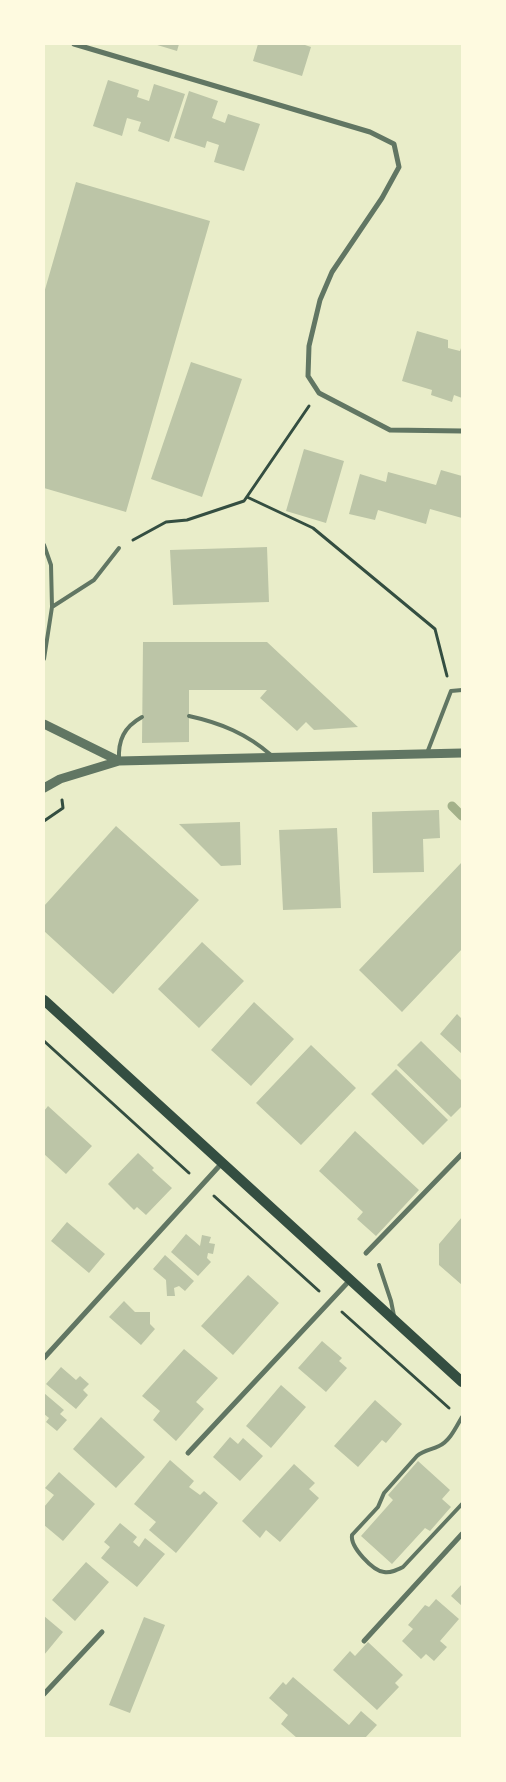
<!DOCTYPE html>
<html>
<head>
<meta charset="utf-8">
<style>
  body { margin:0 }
  #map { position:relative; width:506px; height:1782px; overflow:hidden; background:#e9edc9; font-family:"Roboto Serif",serif }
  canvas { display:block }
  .frame { position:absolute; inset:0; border:45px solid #fefae0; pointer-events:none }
</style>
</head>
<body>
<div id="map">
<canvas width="506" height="1782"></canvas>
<div class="frame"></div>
</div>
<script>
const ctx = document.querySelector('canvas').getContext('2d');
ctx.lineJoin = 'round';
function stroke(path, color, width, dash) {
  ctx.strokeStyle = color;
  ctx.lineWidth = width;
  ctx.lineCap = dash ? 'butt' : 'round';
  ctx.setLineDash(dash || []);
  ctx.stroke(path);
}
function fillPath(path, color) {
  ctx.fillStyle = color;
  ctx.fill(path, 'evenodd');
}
const stream = new Path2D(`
  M452,806L462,816`);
const building = new Path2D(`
  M154,44H179L177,51Z
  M258,44H305V45L311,47L302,76L253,61Z
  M108,80L139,90L137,97L149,101L154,84L185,94L169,142L138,131L141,122L127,118L122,136L93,126Z
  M189,91L218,101L212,118L225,123L228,114L260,124L244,171L214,162L219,145L207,141L205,148L174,138Z
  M76,182L210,221L126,512L44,488V293Z
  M417,331L448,340V348L460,351L462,345V398L454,395L452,402L431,395L432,390L402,381Z
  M191,362L242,379L202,497L151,479Z
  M304,449L344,461L326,523L286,511Z
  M441,470L462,476V518L430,509L426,524L378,510L375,520L349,514L360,474L386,482L388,472L436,485Z
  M267,547L269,602L173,605L170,550Z
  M143,642H267L358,727L314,730L306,722L297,731L260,698L267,690H189V742L142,743Z
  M439,810L440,838L423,839L424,872L373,873L372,812Z
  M240,822L241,865L221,866L179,824Z
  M116,826L199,900L113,994L44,931V906Z
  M337,828L341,908L283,910L279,830Z
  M462,862V949L402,1012L359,970Z
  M202,942L244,981L199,1028L158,989Z
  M254,1002L294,1039L251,1086L211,1050Z
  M457,1014L462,1019V1054L440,1034Z
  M421,1041L462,1081V1106L451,1117L397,1065Z
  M311,1045L356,1088L301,1145L256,1103Z
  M396,1069L448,1120L423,1145L371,1094Z
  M48,1106L92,1146L66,1174L44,1154V1111Z
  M355,1131L419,1190L376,1236L357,1219L363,1212L319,1171Z
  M138,1153L154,1168L152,1170L172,1188L146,1215L137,1207L134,1210L108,1184Z
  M462,1217V1285L439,1265V1244Z
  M67,1222L105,1254L89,1273L51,1241Z
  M186,1234L200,1246L202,1235L211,1237L209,1243L215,1244L213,1254L208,1253L207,1258L211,1262L198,1276L171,1252Z
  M165,1255L194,1281L185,1291L179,1286L174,1288L175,1296H167L166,1280L153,1269Z
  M248,1275L279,1303L233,1355L201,1326Z
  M124,1301L135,1312H150V1324L155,1329L141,1345L109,1317Z
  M322,1341L342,1358L339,1361L347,1368L326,1392L298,1368Z
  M184,1349L218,1378L196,1402L204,1409L176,1441L153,1420L160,1411L142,1396Z
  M61,1367L76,1380L80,1376L89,1384L83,1390L88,1395L76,1409L46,1384Z
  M281,1385L306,1407L271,1448L246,1426Z
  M44,1393L64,1410L60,1414L67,1420L57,1431L46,1422L49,1418L44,1414Z
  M375,1400L402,1424L386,1443L382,1440L358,1467L334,1446Z
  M101,1417L145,1457L116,1488L73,1449Z
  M230,1437L238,1444L243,1438L263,1456L240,1481L213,1457Z
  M170,1460L194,1481L189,1487L200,1495L204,1491L218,1503L176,1553L149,1530L156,1522L134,1504Z
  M418,1461L450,1490L442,1499L451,1507L430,1531L425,1528L392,1564L361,1536L393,1500L388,1495Z
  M294,1464L315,1483L309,1489L319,1498L280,1542L266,1530L260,1538L242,1521Z
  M59,1472L95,1504L63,1541L44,1525V1507L54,1495L45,1488Z
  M120,1523L137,1537L133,1542L139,1547L145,1538L165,1554L137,1587L101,1558L110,1547L104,1542Z
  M86,1562L109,1582L75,1621L52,1600Z
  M462,1584V1606L451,1596Z
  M436,1599L459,1619L440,1641L447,1647L434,1661L426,1654L421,1659L402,1641L413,1629L408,1625L425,1605L429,1607Z
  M44,1616L63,1632L44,1655Z
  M144,1617L165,1625L130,1713L109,1705Z
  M368,1642L403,1675L395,1683L399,1687L377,1710L333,1670L350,1651L355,1656Z
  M293,1677L349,1725L361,1711L377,1725L365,1738H297L281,1724L288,1715L269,1698L283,1682L286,1685Z`);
const path = new Path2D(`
  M247,497L313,528L435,629L447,676
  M133,540L166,522L187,520L244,501L309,406
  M44,821L63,808L62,800
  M44,1041L189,1173
  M214,1196L319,1291
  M342,1312L449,1408`);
const service = new Path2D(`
  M44,545L51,565L52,607L44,659
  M52,607L94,580L119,548
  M189,716C221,723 247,734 271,755
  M427,753L451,691L462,690
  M119,760C118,740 124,727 142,717
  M379,1265L391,1301L394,1316
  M462,1417C456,1427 450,1441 439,1446C431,1450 424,1450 417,1456L384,1493L378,1507L352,1535C350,1547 373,1571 384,1572C391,1573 397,1570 403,1567L462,1504`);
const minor = new Path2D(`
  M74,44L370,132L394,144L399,167L382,198L332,272L320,300L309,346L308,376L319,393L390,430L462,431
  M366,1253L462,1154
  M44,1358L222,1163
  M188,1453L350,1280
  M364,1641L462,1534
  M44,1694L102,1632`);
const tertiary = new Path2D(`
  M44,724L119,761
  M44,788L60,779L119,761L462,753`);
const secondary = new Path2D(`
  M44,1000L462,1382`);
stroke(stream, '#a3b18a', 9);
fillPath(building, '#bcc5a7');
stroke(path, '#344e41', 3);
stroke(service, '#617663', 4);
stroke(minor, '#617663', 5);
stroke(tertiary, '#617663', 9);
stroke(secondary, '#344e41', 10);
</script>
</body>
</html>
